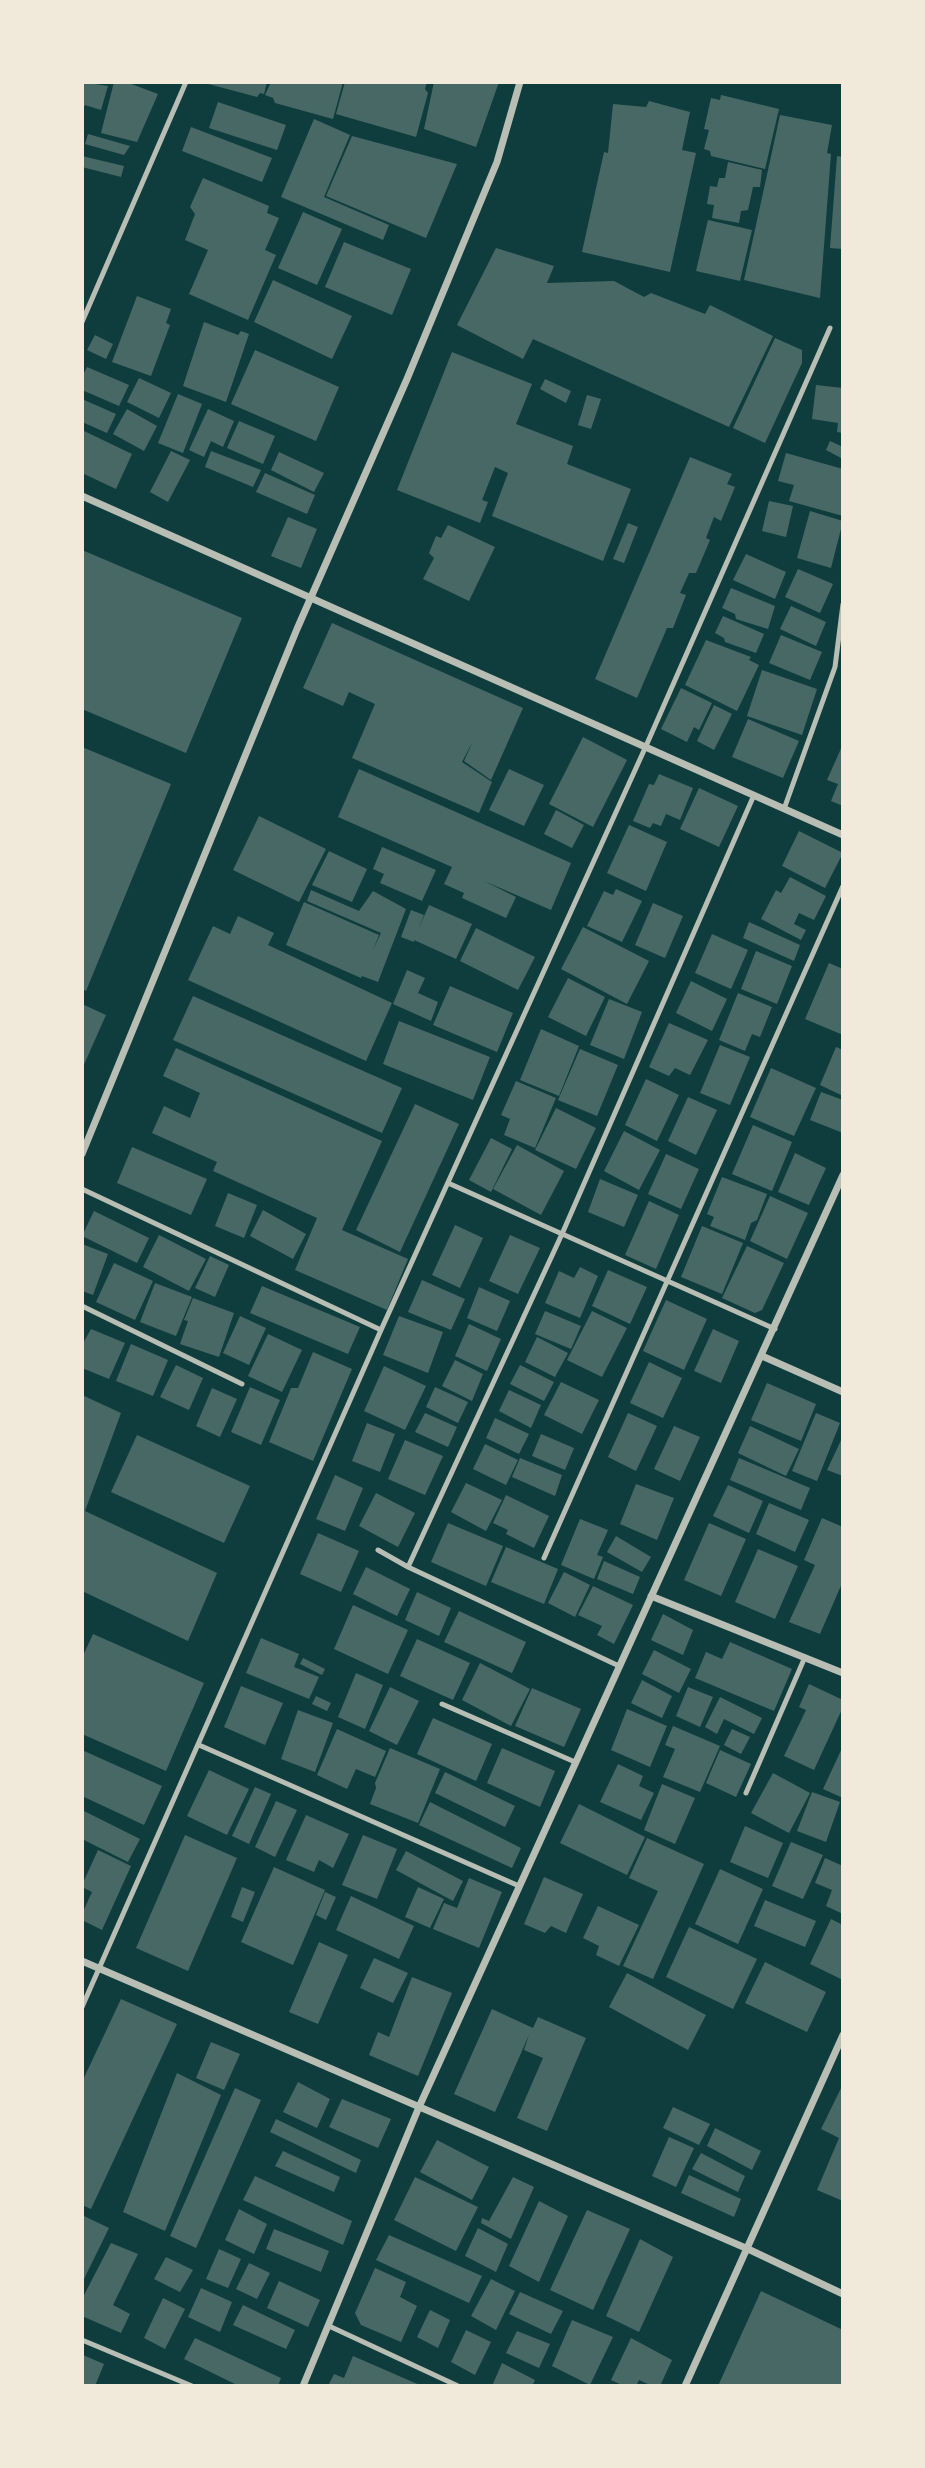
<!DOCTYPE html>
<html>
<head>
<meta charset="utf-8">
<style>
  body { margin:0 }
  #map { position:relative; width:925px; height:2468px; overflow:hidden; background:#0f3d3e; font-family:"Asap Condensed",sans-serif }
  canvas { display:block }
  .frame { position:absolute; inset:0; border:84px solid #f1e9da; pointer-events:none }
</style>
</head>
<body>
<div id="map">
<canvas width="925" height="2468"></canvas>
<div class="frame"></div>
</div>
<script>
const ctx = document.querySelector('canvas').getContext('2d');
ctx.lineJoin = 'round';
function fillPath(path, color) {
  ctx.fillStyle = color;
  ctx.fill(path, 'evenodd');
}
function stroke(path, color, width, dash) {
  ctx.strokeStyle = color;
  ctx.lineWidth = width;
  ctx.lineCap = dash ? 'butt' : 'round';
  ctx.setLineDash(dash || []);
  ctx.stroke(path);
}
const building = new Path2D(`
  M82,82L108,86L101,110L85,105L82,111Z
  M114,82H126L158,94L137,142L101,133Z
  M201,82H267L264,94L260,93L257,97Z
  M271,82H343L333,119L275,103L273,98L265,95Z
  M345,82H427L425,89L428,93L416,137L336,114Z
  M434,82H499L476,147L424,129Z
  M721,95L779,109L765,169L711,156L710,151L704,149L709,130L704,129L711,98L720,100Z
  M649,101L690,112L682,150L696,153L670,272L582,252L604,152L608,153L613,104L646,107Z
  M218,102L286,125L277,150L209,128Z
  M780,115L832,125L827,153L831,154L820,298L744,280Z
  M314,119L350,135L324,197L389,225L383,240L281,197Z
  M191,127L272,158L262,182L182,151Z
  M88,134L130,146L124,155L85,144Z
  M352,136L457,164L426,238L326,196Z
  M82,156L124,166L121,177L82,167Z
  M837,156L843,157V249L830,248Z
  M728,162L762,170L760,187H753L748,210L741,211L739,223L712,218L714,205L707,204L710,186L717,187L719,178H725Z
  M203,178L269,206L267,213L279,218L265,250L276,255L248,320L189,294L208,250L185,240L195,214L190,207Z
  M303,212L342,229L317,285L278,268Z
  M708,220L752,230L740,281L696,271Z
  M344,242L411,269L392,315L325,287Z
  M496,248L554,266L547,283L614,281L644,297L651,293L705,314L710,305L773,336L729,427L533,339L523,359L457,325Z
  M273,280L352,316L332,359L254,322Z
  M137,296L171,309L166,323L170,325L151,376L112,362Z
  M204,322L238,335L241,331L249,334L226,402L183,386Z
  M95,335L113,344L106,359L87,350Z
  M775,338L802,350V363L765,443L733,428Z
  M255,350L339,387L316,441L231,404Z
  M452,352L532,384L516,424L573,446L567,464L631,489L603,561L492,516L508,473L495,467L482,500L488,502L480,523L397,490Z
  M87,367L129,385L119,406L82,390V377Z
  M139,378L171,393L159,418L127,402Z
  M545,379L571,391L566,403L540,389Z
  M816,385L843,388V433L837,432L838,423L812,419Z
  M178,394L202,404L183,453L158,443Z
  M587,395L601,399L591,429L578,425Z
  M82,399L116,414L107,433L82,422Z
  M127,409L157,426L144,451L113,434Z
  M208,409L234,421L223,447L211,441L204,457L189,450Z
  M239,421L275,436L263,464L227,448Z
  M82,430L132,454L116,489L82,473Z
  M830,441L843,447V459L826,450Z
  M171,451L190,460L168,502L150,492Z
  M211,451L261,470L253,487L205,467Z
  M279,452L324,473L314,492L271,470Z
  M786,453L843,469V516L789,501L794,485L778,481Z
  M690,457L732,474L727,484L735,487L721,521L714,517L706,538L710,540L696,573H689L680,593L686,595L673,628H667L637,698L595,679Z
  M265,473L315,495L307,514L256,492Z
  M769,501L793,506L786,537L762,531Z
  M810,511L843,521L831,568L797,558Z
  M288,517L317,529L301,568L271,556Z
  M628,523L638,527L624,563L613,559Z
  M448,525L495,547L469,601L423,579L434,558L429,553L436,536L441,538Z
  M82,550L242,618L186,753L82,709Z
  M746,554L786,572L775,599L733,580Z
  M798,569L833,584L820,613L785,597Z
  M731,588L775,606L768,629L736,619L735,614L722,608Z
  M791,606L826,622L816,646L780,629Z
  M723,616L764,634L756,653L725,642L724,638L715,633Z
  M332,623L523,708L491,780L464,761L473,741L462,762L492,782L479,813L352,758L375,704L349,692L343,706L303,688Z
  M781,635L822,652L810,680L769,663Z
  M706,640L751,657L749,660L759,665L737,711L685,685Z
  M762,670L817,689L802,735L747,716Z
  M681,688L712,703L699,730L694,727L687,742L661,729Z
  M714,705L732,714L714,750L697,741Z
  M748,719L799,741L783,778L732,757Z
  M583,737L627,760L593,827L549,804Z
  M843,744V806L831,801L838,784L827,780Z
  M82,747L171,784L86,991L82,989Z
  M359,769L571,863L551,910L484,881L516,897L506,918L462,898L464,893L444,884L452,867L338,817Z
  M509,769L544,785L524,826L489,810Z
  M659,774L693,788L680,820L666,814L661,826L653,823L650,828L633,821L649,784L654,785Z
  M699,788L738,806L719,847L680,829Z
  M556,810L584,825L572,848L544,834Z
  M259,816L326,849L299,902L233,870Z
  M629,825L667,842L646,891L607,873Z
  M799,831L843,853L825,888L782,866Z
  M382,847L436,870L422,901L380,883L384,874L373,869Z
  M329,851L367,869L352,902L312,885Z
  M790,877L826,896L814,920L799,913L794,924L806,930L801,940L761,919L776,890L781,893Z
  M616,889L642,901L622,942L587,926L604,891L613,895Z
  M311,890L359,911L373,891L406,909L378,982L362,976L361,978L286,945L304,902L379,935L373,950L381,933L307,901Z
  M653,903L683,916L665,958L635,945Z
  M429,905L472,924L456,959L414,940V942L401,937L411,910L424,915L418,930Z
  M238,916L274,933L268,945L392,1003L366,1061L188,980L213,926L230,934Z
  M749,922L800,945L794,961L743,938Z
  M583,927L649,961L627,1004L561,969Z
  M476,928L535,957L518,990L460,961Z
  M712,934L748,950L731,989L695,973Z
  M756,951L792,966L777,1004L741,989Z
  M829,963L843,969V1035L805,1019Z
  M407,970L425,978L418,993L438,1002L431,1021L393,1004Z
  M568,978L605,997L586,1036L548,1017Z
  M691,981L727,999L712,1031L676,1013Z
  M450,986L513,1013L497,1052L433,1025Z
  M738,993L772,1007L760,1037L752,1034L745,1051L719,1040Z
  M193,996L402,1088L382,1133L173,1040Z
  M609,999L642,1012L624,1059L590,1045Z
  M82,1004L106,1015L82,1069Z
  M399,1021L490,1057L473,1100L383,1064Z
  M669,1023L708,1040L690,1075L675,1068L669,1076L649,1067Z
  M541,1029L579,1046L559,1096L520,1080Z
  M720,1045L750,1057L730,1105L700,1093Z
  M836,1047L843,1050V1096L820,1085Z
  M176,1048L382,1141L342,1230L408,1259L387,1310L295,1270L317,1218L213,1171L217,1162L152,1133L164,1106L190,1118L200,1093L163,1076Z
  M580,1049L618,1065L597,1116L558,1100Z
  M771,1068L816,1088L794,1136L750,1117Z
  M646,1079L679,1095L657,1141L625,1125Z
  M516,1081L556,1098L535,1148L504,1135L510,1119L501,1115Z
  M821,1092L843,1100V1133L810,1120Z
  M688,1097L717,1110L696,1155L668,1141Z
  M415,1104L459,1124L400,1252L356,1230Z
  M556,1108L596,1128L576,1169L535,1150Z
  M753,1125L792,1142L772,1191L732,1174Z
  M624,1131L660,1150L639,1190L604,1171Z
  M491,1138L512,1149L491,1192L469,1180Z
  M517,1145L564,1171L541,1215L493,1189Z
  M132,1147L207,1179L191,1215L117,1183Z
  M795,1153L826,1168L809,1205L778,1192Z
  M666,1154L699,1169L681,1209L648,1194Z
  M722,1177L767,1194L757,1220L751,1223L745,1240L710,1226L714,1217L707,1214Z
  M600,1179L638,1195L624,1227L588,1212Z
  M228,1193L257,1205L244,1238L215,1226Z
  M770,1196L808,1213L787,1259L750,1241Z
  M649,1201L679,1215L656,1269L625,1255Z
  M263,1210L306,1234L293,1259L250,1236Z
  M94,1211L149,1238L137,1263L82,1236Z
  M455,1225L483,1238L460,1288L432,1275Z
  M702,1226L743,1243L722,1294L681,1277Z
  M159,1235L206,1259L189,1291L143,1267Z
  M510,1235L540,1248L518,1294L489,1281Z
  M82,1244L108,1254L93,1295L82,1291Z
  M747,1246L784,1263L762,1310L755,1313L722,1298Z
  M210,1256L229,1265L215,1297L195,1288Z
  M114,1263L153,1281L135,1320L96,1302Z
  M580,1267L598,1276L580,1318L545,1303L559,1271L574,1278Z
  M608,1270L647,1287L630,1324L592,1306Z
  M422,1280L465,1299L451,1330L408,1312Z
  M155,1283L192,1297L176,1336L140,1322Z
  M262,1286L360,1327L348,1354L250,1313Z
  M479,1287L510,1301L497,1331L467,1318Z
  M193,1298L234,1313L219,1357L180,1344L188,1321L184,1320Z
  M666,1300L707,1319L684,1370L643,1351Z
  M545,1311L581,1326L571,1349L535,1334Z
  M592,1311L627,1328L602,1377L567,1360Z
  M240,1316L266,1328L249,1365L223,1353Z
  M399,1316L443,1332L428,1373L383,1355Z
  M469,1324L501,1339L487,1371L455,1356Z
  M91,1329L125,1343L109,1379L82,1368V1345Z
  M713,1329L739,1341L721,1383L694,1371Z
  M268,1334L302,1350L282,1392L248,1376Z
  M537,1337L568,1353L555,1377L525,1362Z
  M131,1344L168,1360L153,1396L116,1381Z
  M313,1352L352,1369L313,1461L269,1442L291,1388H298Z
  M455,1360L483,1374L472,1401L442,1386Z
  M649,1362L682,1378L663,1418L630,1403Z
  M176,1365L203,1378L189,1410L160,1397Z
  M520,1365L554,1382L544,1401L510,1384Z
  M384,1366L426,1386L405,1430L364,1411Z
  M561,1382L599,1400L582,1434L544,1415Z
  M767,1383L816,1404L801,1441L751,1420Z
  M250,1387L280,1400L261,1445L231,1432Z
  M435,1387L468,1402L458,1423L426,1407Z
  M212,1388L237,1399L220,1437L196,1426Z
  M509,1390L541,1405L531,1428L499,1411Z
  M82,1395L121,1413L85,1511L217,1573L188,1641L82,1591Z
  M425,1413L457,1427L448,1447L415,1432Z
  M628,1413L657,1426L636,1471L608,1457Z
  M816,1413L840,1423L817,1481L792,1471Z
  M495,1418L529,1434L519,1454L486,1438Z
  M367,1423L395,1434L380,1472L352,1461Z
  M674,1426L700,1437L680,1481L654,1469Z
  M750,1426L799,1449L786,1476L738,1453Z
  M541,1434L574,1448L565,1470L532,1456Z
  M137,1435L250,1486L224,1543L111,1492Z
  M843,1436V1476L827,1470Z
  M405,1440L443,1456L425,1495L388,1479Z
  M485,1444L518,1460L506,1485L473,1469Z
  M520,1458L562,1475L555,1496L512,1477Z
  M739,1458L810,1488L801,1510L730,1480Z
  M335,1475L363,1488L345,1531L316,1519Z
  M466,1483L502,1500L486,1531L451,1512Z
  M636,1484L674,1498L657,1540L620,1524Z
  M728,1485L763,1501L749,1533L713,1516Z
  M376,1493L415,1513L398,1547L359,1526Z
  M506,1495L549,1516L534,1548L506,1534L508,1530L493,1523Z
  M769,1503L809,1520L795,1552L756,1534Z
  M822,1518L843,1527V1581L820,1634L789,1622L815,1565L804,1560Z
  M580,1519L608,1530L597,1555L603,1557L594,1579L561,1565Z
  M448,1523L503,1546L486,1586L431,1562Z
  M709,1523L746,1539L721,1596L684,1580Z
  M318,1533L359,1551L341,1592L300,1574Z
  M616,1536L651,1557L642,1572L607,1552Z
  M506,1547L558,1569L544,1604L491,1582Z
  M758,1549L798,1566L775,1619L735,1602Z
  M604,1561L640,1577L633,1594L597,1579Z
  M366,1567L410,1589L397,1616L353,1594Z
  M564,1572L590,1585L575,1617L548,1603Z
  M593,1586L633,1605L614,1644L597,1635L602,1626L578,1615Z
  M417,1592L451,1608L439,1636L405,1620Z
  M353,1605L408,1630L388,1674L334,1649Z
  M459,1611L526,1642L512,1673L444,1642Z
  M663,1614L693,1630L683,1655L651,1640Z
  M93,1634L204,1683L166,1771L82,1734V1658Z
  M261,1638L299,1654L294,1667L319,1677L309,1699L246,1673Z
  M417,1639L470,1663L453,1700L400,1676Z
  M730,1642L792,1669L774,1711L695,1678L706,1652L722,1659Z
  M654,1650L691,1669L679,1693L642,1674Z
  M303,1658L325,1669L322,1675L300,1664Z
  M480,1663L530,1689L511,1726L462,1700Z
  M356,1673L383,1685L365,1729L338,1717Z
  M642,1680L672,1696L662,1718L631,1703Z
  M809,1684L843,1700V1707L814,1770L784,1756L806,1710L799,1707Z
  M241,1686L283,1703L265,1745L224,1727Z
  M390,1687L419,1701L397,1745L369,1731Z
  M688,1687L713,1697L700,1727L676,1716Z
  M532,1688L581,1709L564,1747L515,1726Z
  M316,1696L331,1703L327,1711L312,1704Z
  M720,1697L762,1718L754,1734L724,1719L717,1734L705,1727Z
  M627,1709L667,1726L650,1767L611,1750Z
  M298,1710L333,1723L315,1772L281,1759Z
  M433,1718L492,1744L476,1781L417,1754Z
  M673,1726L720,1746L700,1792L663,1777L675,1749L665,1745Z
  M337,1729L386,1751L375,1777L356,1769L347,1789L317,1775Z
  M732,1729L750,1737L741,1754L724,1745Z
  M843,1746V1798L823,1789Z
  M390,1748L440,1769L418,1823L370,1804L376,1788L375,1783Z
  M502,1748L555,1771L540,1807L487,1783Z
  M82,1750L162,1786L144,1825L82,1796Z
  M720,1750L751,1764L736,1797L706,1783Z
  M618,1764L643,1776L639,1786L654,1793L641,1820L600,1802Z
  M209,1770L249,1789L227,1835L187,1816Z
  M445,1772L515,1806L505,1827L435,1793Z
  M773,1773L810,1793L789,1833L751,1813Z
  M662,1784L695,1798L675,1844L644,1830Z
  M255,1787L271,1794L249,1844L232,1836Z
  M812,1792L840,1802L826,1842L797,1831Z
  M276,1801L297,1810L275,1857L255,1847Z
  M430,1802L521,1848L512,1868L419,1825Z
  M579,1804L645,1837L627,1875L560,1843Z
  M82,1810L140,1839L128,1862L82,1839Z
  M306,1815L349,1834L333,1868L319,1860L314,1872L286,1860Z
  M745,1826L783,1843L768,1878L730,1862Z
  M185,1835L237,1858L188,1971L136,1948Z
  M363,1835L397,1849L377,1899L342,1885Z
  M647,1838L704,1864L653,1979L623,1966L658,1891L629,1878Z
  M791,1842L823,1855L803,1899L772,1886Z
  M98,1850L131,1866L102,1930L82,1920V1914L92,1892L82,1887V1885Z
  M406,1851L463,1881L453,1901L396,1870Z
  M825,1858L843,1866V1914L826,1906L832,1890L815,1883Z
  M274,1867L325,1890L293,1965L241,1942Z
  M720,1869L763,1889L738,1944L695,1924Z
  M544,1877L583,1894L566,1933L551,1926L545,1933L524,1924Z
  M469,1878L502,1892L479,1948L433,1929L444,1903L457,1908Z
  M242,1887L255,1892L243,1922L231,1917Z
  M418,1887L444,1899L430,1928L405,1917Z
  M325,1892L336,1897L326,1920L316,1915Z
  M351,1896L414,1926L399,1959L336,1930Z
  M765,1900L816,1921L805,1947L754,1926Z
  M598,1906L639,1925L619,1966L596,1955L599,1946L583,1938Z
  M831,1919L843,1925V1980L810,1964Z
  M689,1927L757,1959L733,2009L666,1977Z
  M319,1942L348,1955L318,2024L289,2012Z
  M374,1958L408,1973L393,2003L360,1988Z
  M765,1962L826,1992L807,2032L745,2003Z
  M627,1973L706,2015L688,2050L609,2007Z
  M412,1977L452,1993L418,2076L369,2055L378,2032L389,2037Z
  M121,1999L177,2024L91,2209L82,2205V2082Z
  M492,2009L533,2028L538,2017L586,2038L547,2131L517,2118L543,2058L524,2050L529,2035L495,2112L454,2094Z
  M211,2042L240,2054L224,2090L196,2078Z
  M177,2073L221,2095L165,2231L123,2212Z
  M298,2082L330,2099L317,2128L283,2112Z
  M843,2084V2201L817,2190L839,2138L821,2129Z
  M235,2088L261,2100L196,2248L170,2236Z
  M342,2099L391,2119L378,2148L329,2127Z
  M673,2107L710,2124L699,2145L663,2128Z
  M276,2119L361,2160L356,2173L270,2132Z
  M715,2128L761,2151L752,2170L707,2146Z
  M669,2137L694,2148L676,2187L652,2176Z
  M437,2140L489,2167L472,2200L420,2172Z
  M283,2151L340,2177L334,2192L275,2166Z
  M701,2153L745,2176L738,2192L692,2169Z
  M689,2175L741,2199L734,2217L681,2193Z
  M255,2176L352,2221L343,2245L243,2200Z
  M415,2177L478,2207L456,2251L394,2220Z
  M513,2177L534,2187L511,2239L481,2223L482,2218L489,2221Z
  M539,2201L568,2216L539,2282L509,2266Z
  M239,2209L267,2224L254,2254L225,2240Z
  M587,2210L630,2229L593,2310L550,2290Z
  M82,2215L109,2228L82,2283Z
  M478,2228L508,2244L496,2272L465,2256Z
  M274,2229L329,2251L321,2272L266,2249Z
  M389,2235L482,2276L469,2303L376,2260Z
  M640,2239L673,2257L639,2332L606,2316Z
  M111,2243L138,2254L113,2305L130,2314L121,2333L82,2316V2299Z
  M219,2249L241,2259L228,2288L206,2279Z
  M166,2257L193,2270L180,2292L154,2279Z
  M249,2263L270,2273L257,2299L236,2289Z
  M375,2268L406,2282L400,2297L417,2306L401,2342L361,2325L355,2313Z
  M491,2279L515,2291L496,2330L471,2316Z
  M279,2281L320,2300L308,2327L267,2308Z
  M201,2288L232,2302L220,2332L188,2317Z
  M761,2291L843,2330V2386H718Z
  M520,2292L563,2311L551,2334L509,2314Z
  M163,2298L185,2309L165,2349L144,2338Z
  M243,2305L295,2330L286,2349L233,2325Z
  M430,2310L450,2320L438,2348L417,2337Z
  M572,2320L613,2337L590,2385L552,2366Z
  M466,2330L491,2342L475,2375L451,2362Z
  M517,2331L550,2344L539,2368L506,2353Z
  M195,2338L281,2378L278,2386H239L184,2359Z
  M631,2338L672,2360L660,2386H652L639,2380L636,2386H624L611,2380Z
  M83,2355L104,2364L95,2386H82Z
  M353,2356L422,2386H328L334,2374L344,2378Z
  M502,2363L535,2380L532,2386H492Z`);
const service = new Path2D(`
  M82,322L186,82
  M784,809L835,667L843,604
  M448,1183L775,1329
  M82,1189L381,1330
  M82,1306L242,1384
  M378,1550L408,1567L619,1666
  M544,1558L843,886
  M408,1567L562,1234L754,795
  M442,1704L575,1762
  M199,1745L519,1886
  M746,1793L805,1657
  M82,2007L381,1330L646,746L830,328
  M329,2326L458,2386
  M82,2340L192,2386`);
const minor = new Path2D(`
  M82,496L843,835
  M82,1154L297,629L407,379L497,162L520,82
  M762,1356L843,1392
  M651,1596L843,1673
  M82,1961L748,2249L843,2294
  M303,2386L419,2107L843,1175
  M685,2386L843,2035`);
fillPath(building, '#486865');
stroke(service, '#b8beb3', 5);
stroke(minor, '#b8beb3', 7);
</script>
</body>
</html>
